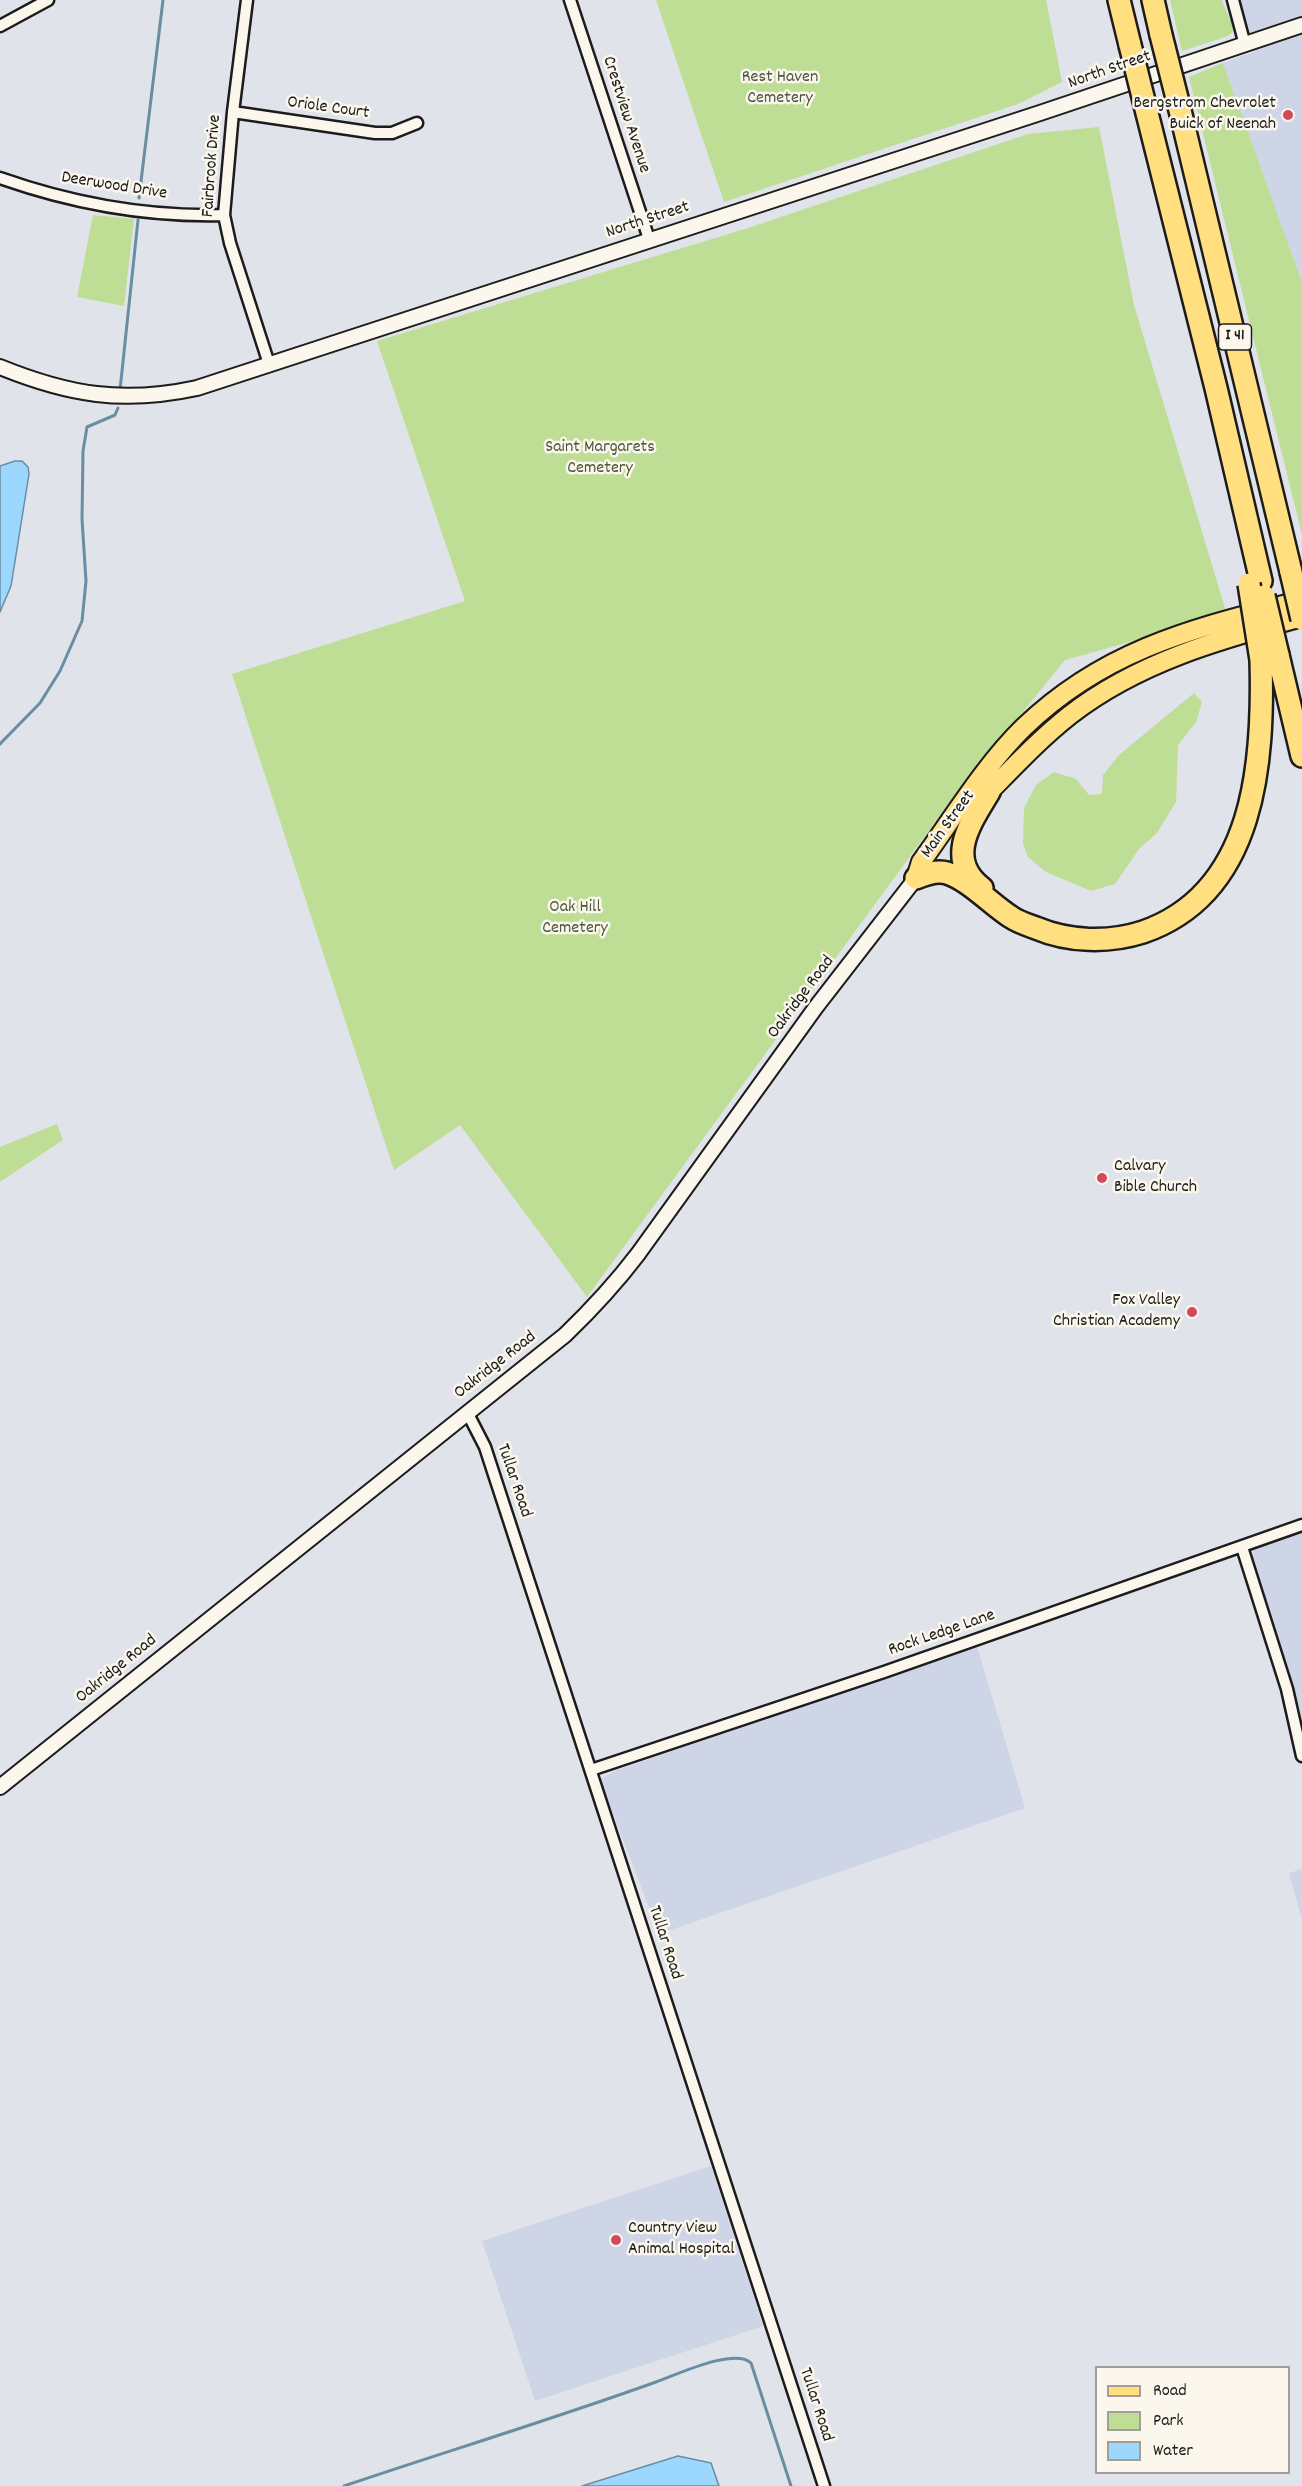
<!DOCTYPE html>
<html>
<head>
<meta charset="utf-8">
<style>
  body { margin:0 }
  #map { position:relative; width:1302px; height:2486px; overflow:hidden; background:#e0e3e9; font-family:Dekko,sans-serif }
  canvas { display:block }
  .legend { position:absolute; left:1095px; top:2366px; width:195px; height:108px; box-sizing:border-box; background:#fbf7ec; border:2px solid #a29f99; margin:0; padding:8px 10px; list-style:none; font-size:18px; color:#1c1c1c }
  .legend li { display:flex; align-items:center; gap:12px; height:30px }
  .legend b { width:30px; border:2px solid #a29f99 }
</style>
</head>
<body>
<div id="map">
<canvas width="1302" height="2486"></canvas>
<ul class="legend">
<li><b style="height:8px;background:#ffdf80"></b>Road</li>
<li><b style="height:16px;background:#bedd95"></b>Park</li>
<li><b style="height:16px;background:#9cd8fd"></b>Water</li>
</ul>
</div>
<script>
const ctx = document.querySelector('canvas').getContext('2d');
ctx.lineJoin = 'round';
function fillPath(path, color) {
  ctx.fillStyle = color;
  ctx.fill(path, 'evenodd');
}
function stroke(path, color, width, dash) {
  ctx.strokeStyle = color;
  ctx.lineWidth = width;
  ctx.lineCap = dash ? 'butt' : 'round';
  ctx.setLineDash(dash || []);
  ctx.stroke(path);
}
function label(font, color, halo, rows, align = 'center') {
  ctx.font = font + ' Dekko,sans-serif';
  ctx.lineWidth = 5;
  ctx.setLineDash([]);
  ctx.textBaseline = 'middle';
  ctx.strokeStyle = halo;
  ctx.fillStyle = color;
  for (const [text, x, y, turn = 0] of rows) {
    ctx.save();
    ctx.translate(x, y);
    ctx.rotate((+turn || 0) * Math.PI / 180);
    ctx.textAlign = isNaN(turn) ? turn : align;
    if (halo) ctx.strokeText(text, 0, 0);
    ctx.fillText(text, 0, 0);
    ctx.restore();
  }
}
const built = new Path2D(`
  M1240,0H1302V282L1223,63L1256,51Z
  M1302,1525V1756L1242,1547Z
  M977,1646L1025,1808L659,1934L600,1779L615,1771Z
  M1302,1869V1920L1289,1873Z
  M711,2166L763,2326L535,2401L482,2241Z`);
const green = new Path2D(`
  M656,0H1046L1062,82L1018,104L724,202Z
  M1170,0H1222C1225,11 1232,20 1233,31L1228,36L1182,51Z
  M1223,63L1302,282V535L1189,77Z
  M1099,127L1134,305L1227,615L1065,660L952,799L587,1297L460,1125L394,1170L232,674L465,601L377,341L748,228L1028,134Z
  M93,215L134,219L124,306L77,297Z
  M1194,693L1202,702L1196,722L1178,745L1176,802L1157,833L1139,849L1115,884L1091,891L1046,872L1028,857L1023,843L1024,808L1036,785L1054,772L1076,779L1089,795L1102,794L1103,775L1118,756Z
  M57,1124L63,1140L0,1182V1147Z`);
const water = new Path2D(`
  M15,461H22L28,467L29,474L11,586L0,612V466Z
  M678,2456L711,2463L719,2486H582Z`);
const stream = new Path2D(`
  M139,198L163,0
  M120,390L138,220
  M0,744L40,703L60,671L82,621L86,581L82,519L83,451L87,427L115,415L118,408
  M344,2486C448,2451 553,2419 656,2382C676,2375 735,2347 751,2363L791,2486`);
const minor = new Path2D(`
  M247,0L233,112L224,215L230,243L269,364
  M570,0L649,239
  M1233,0L1245,45
  M0,26L48,0
  M233,112L375,133H392L417,123
  M0,178C71,203 149,217 224,215
  M467,1412L485,1447L824,2486
  M1242,1547L1287,1689L1302,1756
  M591,1770L884,1672L1302,1525`);
const tertiary = new Path2D(`
  M0,367C69,395 123,404 197,388L1040,113L1302,25
  M0,1787L565,1335C592,1309 616,1283 638,1254L816,1007L916,878`);
const primary = new Path2D(`
  M980,801C1010,771 1037,741 1070,715C1138,662 1221,639 1302,617
  M916,878L921,862C953,818 985,765 1024,727C1106,648 1196,628 1302,600`);
const motorway = new Path2D(`
  M1119,0L1130,45
  M1153,0L1161,35
  M1178,102L1291,572
  M1147,113L1216,388L1261,581
  M1278,655L1302,756
  M916,878C926,874 937,870 947,873C969,880 992,905 1011,917C1018,922 1028,925 1036,928C1069,942 1109,943 1143,932C1256,893 1264,761 1261,660
  M982,888C944,859 971,822 989,792`);
const motorwayBridge = new Path2D(`
  M1161,35L1178,102
  M1130,45L1147,113
  M1291,572L1302,619
  M1249,584L1261,660
  M1264,596L1278,655`);
const markers = [
  [1288,115,6,"#d1495b"],
  [1102,1178,6,"#d1495b"],
  [1192,1312,6,"#d1495b"],
  [616,2240,6,"#d1495b"]
];
const shields = [
  [1235,337,33]
];
const shieldNames = [
  ["I 41",1235,337]
];
const streetNames = [
  ["North Street",1110,71,-19],
  ["Oriole Court",328,109,8],
  ["Crestview Avenue",625,115,72],
  ["Fairbrook Drive",213,166,-86],
  ["Deerwood Drive",114,187,9],
  ["North Street",648,221,-18],
  ["Main Street",949,825,-54],
  ["Oakridge Road",802,998,-53],
  ["Oakridge Road",496,1366,-38],
  ["Tullar Road",513,1481,71],
  ["Rock Ledge Lane",942,1634,-19],
  ["Oakridge Road",117,1670,-39],
  ["Tullar Road",664,1943,72],
  ["Tullar Road",815,2405,72]
];
const parkNames = [
  ["Rest Haven",780,79],
  ["Cemetery",780,100],
  ["Saint Margarets",600,449],
  ["Cemetery",600,470],
  ["Oak Hill",575,909],
  ["Cemetery",575,930]
];
const poiNames = [
  ["Bergstrom Chevrolet",1276,105],
  ["Buick of Neenah",1276,126],
  ["Calvary",1114,1168,"left"],
  ["Bible Church",1114,1189,"left"],
  ["Fox Valley",1180,1302],
  ["Christian Academy",1180,1323],
  ["Country View",628,2230,"left"],
  ["Animal Hospital",628,2251,"left"]
];
fillPath(built, '#cdd5e7');
fillPath(green, '#bedd95');
fillPath(water, '#9cd8fd');
stroke(water, '#698da3', 1.5);
stroke(stream, '#698da3', 3);
stroke(minor, '#1c1c1c', 15);
stroke(tertiary, '#1c1c1c', 18);
stroke(primary, '#1c1c1c', 22);
stroke(motorway, '#1c1c1c', 26);
stroke(minor, '#fbf7ec', 10);
stroke(tertiary, '#fbf7ec', 14);
stroke(primary, '#ffdf80', 18);
stroke(motorway, '#ffdf80', 21);
stroke(motorwayBridge, '#1c1c1c', 26, []);
stroke(motorwayBridge, '#ffdf80', 21);
for (const [x, y, r, color] of markers) {
  const dot = new Path2D();
  dot.arc(x, y, r, 0, 2 * Math.PI);
  ctx.fillStyle = color;
  ctx.fill(dot);
  stroke(dot, '#fbf7ec', 2);
}
for (const [x, y, w] of shields) {
  const box = new Path2D();
  box.roundRect(x - w / 2, y - 13, w, 26, 4.5);
  ctx.fillStyle = '#fbf7ec';
  ctx.fill(box);
  stroke(box, '#1c1c1c', 1.5);
}
label('bold 16px', '#1c1c1c', null, shieldNames);
label('18px', '#1c1c1c', '#fbf7ec', streetNames);
label('18px', '#4d5640', '#fbf7ec', parkNames);
label('18px', '#1c1c1c', '#fbf7ec', poiNames, 'right');
</script>
</body>
</html>
